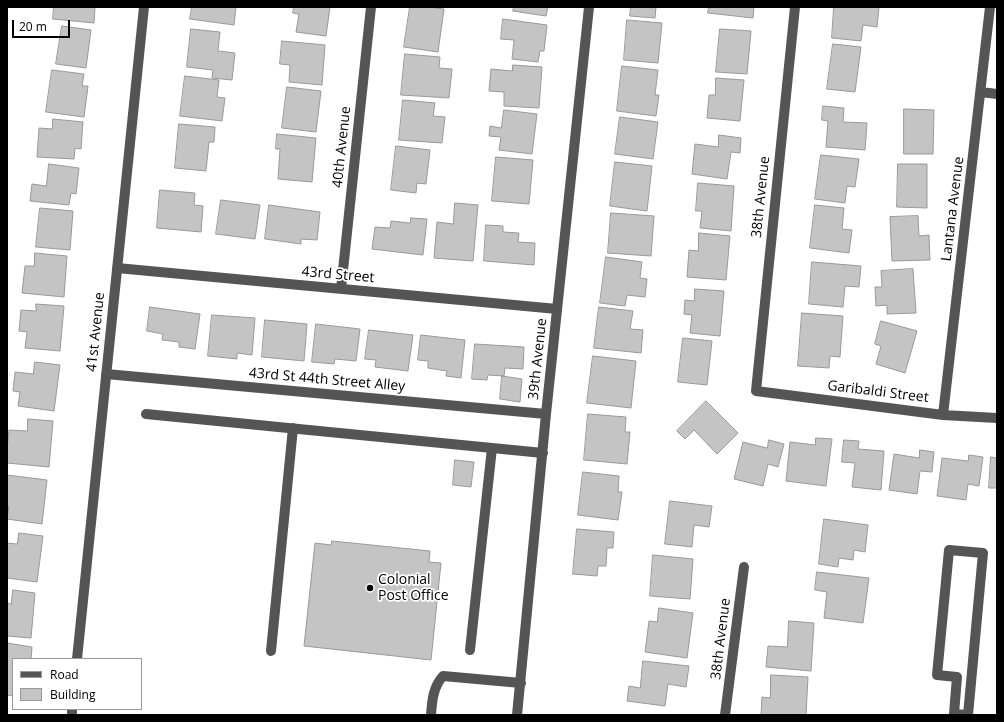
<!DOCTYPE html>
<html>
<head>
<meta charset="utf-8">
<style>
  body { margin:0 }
  #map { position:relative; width:1004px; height:722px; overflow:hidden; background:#fff; font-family:"Open Sans",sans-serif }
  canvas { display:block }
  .frame { position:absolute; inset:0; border:8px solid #000; pointer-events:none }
  .legend { position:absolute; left:12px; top:658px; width:130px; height:52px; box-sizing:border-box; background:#fff; border:1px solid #999; margin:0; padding:5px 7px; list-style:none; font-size:12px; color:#000 }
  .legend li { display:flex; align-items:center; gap:8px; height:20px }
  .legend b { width:20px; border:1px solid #999 }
  .scale { position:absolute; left:12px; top:20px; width:58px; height:18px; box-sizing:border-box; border:2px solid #000; border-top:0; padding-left:5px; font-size:12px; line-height:14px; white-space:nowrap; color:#000; -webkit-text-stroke:3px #fff; paint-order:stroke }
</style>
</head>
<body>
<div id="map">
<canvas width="1004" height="722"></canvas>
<div class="frame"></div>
<ul class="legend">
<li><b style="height:5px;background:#555"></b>Road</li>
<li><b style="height:11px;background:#c4c4c4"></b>Building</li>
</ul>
<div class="scale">20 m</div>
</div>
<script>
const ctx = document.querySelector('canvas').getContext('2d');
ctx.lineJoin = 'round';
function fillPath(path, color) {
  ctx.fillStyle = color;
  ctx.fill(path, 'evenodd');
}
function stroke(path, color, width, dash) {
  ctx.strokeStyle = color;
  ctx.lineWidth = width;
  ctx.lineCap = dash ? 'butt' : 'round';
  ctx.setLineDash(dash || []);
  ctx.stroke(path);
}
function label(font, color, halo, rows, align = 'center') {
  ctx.font = font + ' "Open Sans",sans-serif';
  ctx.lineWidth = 3.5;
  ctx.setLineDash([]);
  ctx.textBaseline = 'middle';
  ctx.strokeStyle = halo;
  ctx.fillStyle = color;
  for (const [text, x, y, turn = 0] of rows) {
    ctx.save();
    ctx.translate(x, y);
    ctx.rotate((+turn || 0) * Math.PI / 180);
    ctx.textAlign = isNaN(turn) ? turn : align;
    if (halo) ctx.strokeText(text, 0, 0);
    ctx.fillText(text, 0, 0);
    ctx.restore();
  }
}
const building = new Path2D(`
  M54,7H95L94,23L53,19Z
  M192,7H236L234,25L190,19Z
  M294,7H330L326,36L296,32L299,14L293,13Z
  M410,7H428L444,9L438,52L404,47Z
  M514,7H548L546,16L513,11Z
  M631,7H666H656L655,18L630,16Z
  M709,7H754L753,18L708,13Z
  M834,7H879L877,27L863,25L861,41L832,38Z
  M503,19L547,25L544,51H540L538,62L512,59L514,40L501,39Z
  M627,20L662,23L658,63L624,60Z
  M62,26L91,30L86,68L56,64Z
  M191,29L220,32L218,51L235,53L232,80L212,78L213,70L187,67Z
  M720,29L751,31L747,74L716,72Z
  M282,41L325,45L322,85L289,82L290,65L280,64Z
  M833,44L861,47L855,92L827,89Z
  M405,54L440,57L439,68L452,69L449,98L401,95Z
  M513,65L542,67L539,108L504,106V92L489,91L491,69L512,71Z
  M622,66L658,70L655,95H659L656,116L617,111Z
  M52,70L84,74L82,86H88L84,117L46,112Z
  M185,76L219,80L217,97L225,98L222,121L180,116Z
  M716,78L744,80L740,121L707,118L709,95H715Z
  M287,87L321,91L316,132L282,128Z
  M403,100L435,103L433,116L445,117L442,143L399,140Z
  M823,106L844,108L843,122L867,123L865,150L826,147L828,121L822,120Z
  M904,109L934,110L933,154H904Z
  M504,110L537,114L532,154L499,150L501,137L489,136L490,126L501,128Z
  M620,117L658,122L653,159L615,154Z
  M53,119L83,122L81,149L75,148L74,159L37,157L39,128L52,129Z
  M179,124L215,127L214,142H209L206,171L175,168Z
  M277,134L316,138L312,182L278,179L280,149H276Z
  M719,135L741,138L740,153L731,152L727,179L692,174L695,144L718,147Z
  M396,146L430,150L426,184L417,183L416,193L391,190Z
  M821,155L859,159L855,187L847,186L845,203L815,199Z
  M496,157L533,160L529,204L492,201Z
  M615,162L652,166L647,211L610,206Z
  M49,164L79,168L76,194L71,193L69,205L30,201L32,184L46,186Z
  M898,164H927V208L897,207Z
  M698,183L734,186L731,231L700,228L702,211H696Z
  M160,190L195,193L194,205L203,206L201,232L157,228Z
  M221,200L260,205L255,239L216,234Z
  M455,203L478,205L473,261L434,258L437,222L453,224Z
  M269,205L320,212L317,240L301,239V244L265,239Z
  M815,205L844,208L842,229L852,230L849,253L810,248Z
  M40,208L73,211L70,250L36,247Z
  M611,213L654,216L651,256L608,253Z
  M918,216L919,236L929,235L930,260L892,261L890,217Z
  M411,218L427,219L423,255L372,249L375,227L390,228L391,221L410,223Z
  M486,225L503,226V232L519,233L518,242L535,243L534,265L484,261Z
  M699,233L730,236L726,280L687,277L689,250L698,251Z
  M35,253L67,256L64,297L22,293L25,266H34Z
  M606,257L642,262L640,278L647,279L645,297L627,295L625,306L600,303Z
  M812,262L861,266L859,287L845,286L843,307L809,304Z
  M913,269L916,313L887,314V305L876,306L875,287H882L881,271Z
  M695,289L724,291L720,336L690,333L692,315L684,314L685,300L694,301Z
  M36,304L64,306L60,351L25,348L27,332L19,331L21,310L36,311Z
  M150,307L200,314L195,349L179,347V342L162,340L163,334L147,331Z
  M599,307L633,311L630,329L643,330L641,353L594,348Z
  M802,313L843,316L840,357L830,356L829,368L798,366Z
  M212,315L255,318L252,355L237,353V359L208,356Z
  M265,320L307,324L304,361L262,357Z
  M881,321L917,331L905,373L876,364L881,346L875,344Z
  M316,324L360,329L356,361L335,359L334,364L312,362Z
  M369,330L413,335L408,371L375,367L376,360L365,359Z
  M421,335L465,340L461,378L446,376L447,371L428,368V361L418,360Z
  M683,338L712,341L707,385L678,382Z
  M475,344L524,347L523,369L505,368L504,376L488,375L487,380L472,379Z
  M593,356L636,361L631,408L587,403Z
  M35,362L60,365L54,411L18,406L20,392L13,391L15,372L33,374Z
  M502,376L522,379L520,402L500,399Z
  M706,401L738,433L717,454L694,430L685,439L677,431Z
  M588,414L626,417L625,432H630L627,464L584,460Z
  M28,419L53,421L49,467L7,463V449L9,430L27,431Z
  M816,438L832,439L826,486L786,481L790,442L815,445Z
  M769,440L784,444L778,467L768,464L763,486L734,479L743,442L767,448Z
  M844,440L859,441L858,449L884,451L881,490L852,487L855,463L842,462Z
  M920,450L934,452L932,472L920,471L917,494L889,490L894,454L919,458Z
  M969,455L983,457L979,486L968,484L966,500L937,496L942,458L968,461Z
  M991,457L997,458V488H989Z
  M455,460L474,462L471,487L453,485Z
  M583,472L619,476L618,492H622L618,520L578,515Z
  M7,475L47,480L42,524L7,519L9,506H7Z
  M670,501L712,506L709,527L694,525L692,547L665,544Z
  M824,519L868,525L865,552L854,550L853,560L839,558L838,567L819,564Z
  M577,529L614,532L613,548H607L606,566H598L597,576L573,574Z
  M19,533L43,536L37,582L7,578V543L17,544Z
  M332,541L430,551L429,562L441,563L431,660L304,646L315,543L331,545Z
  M653,555L693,559L690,599L650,596Z
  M817,572L869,578L863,623L824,618L827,592L815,590Z
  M13,590L35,593L31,638L7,636V603L11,604Z
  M659,608L693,613L687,658L645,652L649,621L657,622Z
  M789,621L814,623L811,671L766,667L768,646L787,647Z
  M7,643L32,647L31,659H13V696L7,695Z
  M643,661L689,666L686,687L668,684L665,706L627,701L629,686L640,688Z
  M771,675L808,677L806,715H761L762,697L770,698Z`);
const minor = new Path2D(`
  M795,7L756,391L943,415L997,418
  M981,92L997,94
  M117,268L557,309
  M341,289L371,7
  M106,374L546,414
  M146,414L543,453
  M943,415L990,7
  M949,550L983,553L968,715L954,714L957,677L937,675Z
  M470,650L492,448
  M271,651L293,428
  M77,659L144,7
  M72,715V709
  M431,715C432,701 433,687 443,676L521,683
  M517,715L546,414L589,7
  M725,715L744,567`);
const markers = [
  [370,588,4,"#000"]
];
const streetNames = [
  ["40th Avenue",342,147,-84],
  ["38th Avenue",761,197,-84],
  ["Lantana Avenue",953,209,-83],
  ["43rd Street",338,275,5],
  ["41st Avenue",96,332,-84],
  ["39th Avenue",538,359,-84],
  ["43rd St 44th Street Alley",327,380,5],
  ["Garibaldi Street",878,392,7],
  ["38th Avenue",721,639,-83]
];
const poiNames = [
  ["Colonial",378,580],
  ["Post Office",378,596]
];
fillPath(building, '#c4c4c4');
stroke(building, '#999', 1);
stroke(minor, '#555', 10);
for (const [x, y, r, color] of markers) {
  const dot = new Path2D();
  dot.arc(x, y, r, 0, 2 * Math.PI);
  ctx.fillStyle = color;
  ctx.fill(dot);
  stroke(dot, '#fff', 1.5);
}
label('14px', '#000', '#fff', streetNames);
label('14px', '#000', '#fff', poiNames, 'left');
</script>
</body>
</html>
